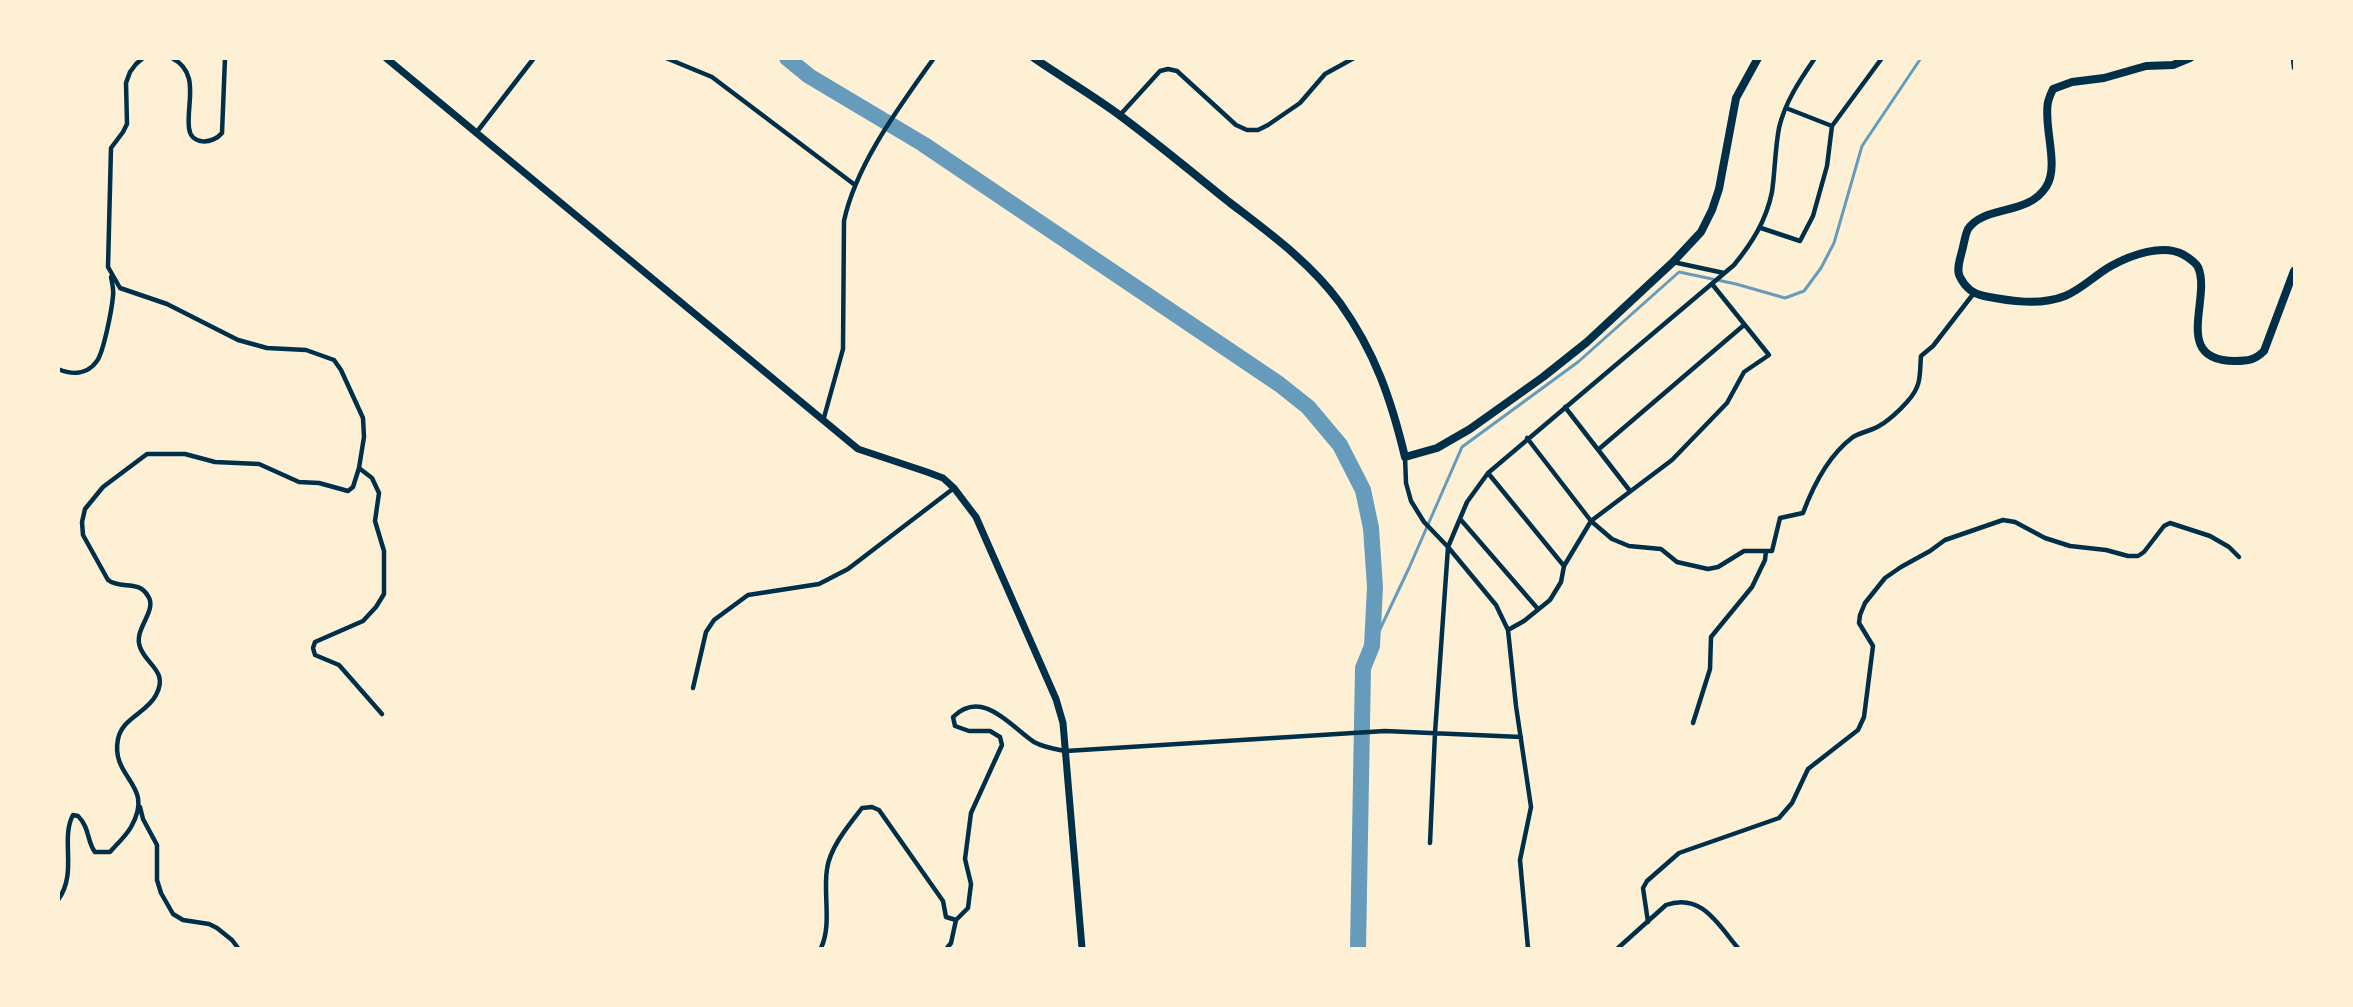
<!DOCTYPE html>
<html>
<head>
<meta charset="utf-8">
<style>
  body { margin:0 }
  #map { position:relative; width:2353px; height:1007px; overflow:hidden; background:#fdf0d5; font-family:Raleway,sans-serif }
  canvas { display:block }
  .frame { position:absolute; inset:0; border:60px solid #fdf0d5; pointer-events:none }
</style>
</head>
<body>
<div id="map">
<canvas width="2353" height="1007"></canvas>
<div class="frame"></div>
</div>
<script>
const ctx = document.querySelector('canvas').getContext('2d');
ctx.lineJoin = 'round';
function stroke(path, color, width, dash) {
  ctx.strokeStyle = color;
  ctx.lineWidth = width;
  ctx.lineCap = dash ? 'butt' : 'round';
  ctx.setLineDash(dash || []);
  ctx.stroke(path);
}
const stream = new Path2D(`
  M1372,646L1409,568L1462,447L1578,362L1679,272L1736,284L1785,298L1804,291L1821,268L1834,243L1862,146L1921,58`);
const river = new Path2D(`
  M787,58L809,76L923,144L1279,384L1308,407L1340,445L1363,490L1371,528L1375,587L1372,646L1363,668L1358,948`);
const minor = new Path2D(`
  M172,58C201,73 186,104 189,128C191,146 213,144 222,133L225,58
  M666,58L712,77L855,185
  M2293,58L2294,68
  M1786,108L1832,126
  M1120,115L1160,71L1168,69L1177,71L1236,125L1247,130H1258L1268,125L1300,103L1325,74L1354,58
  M476,133L534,58
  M1761,228L1800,241L1813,216L1827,166L1832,126L1882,58
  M1673,262L1724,273
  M58,369C72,375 87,375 97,361C104,351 112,308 113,296C114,290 112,283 111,277
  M1565,407L1630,491
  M823,421L843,349L844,221C856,164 900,106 934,58
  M1527,438L1591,521L1612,539L1629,546L1661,549L1677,562L1708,569L1718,567L1744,551H1772L1780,518L1803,513C1813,486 1829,455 1853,437C1861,432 1871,431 1879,426C1890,420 1912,400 1917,387C1921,379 1920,365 1921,356L1933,346L1974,293
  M1599,449L1744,325
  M1405,457L1406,483L1411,501L1424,522L1448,547L1496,605L1508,630L1516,706L1531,807L1520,860L1528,948
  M359,468L372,478L379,493L375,521L384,551V594L376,607L363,621L315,642L313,648L315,655L339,665L382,714
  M1488,473L1564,566
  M1461,520L1538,609
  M1508,630L1524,621L1550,600L1561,582L1564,566L1591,521L1672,460L1727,403L1744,372L1769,355L1712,284
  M693,688L706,632L714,620L748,595L819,584L848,569L954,488
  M1693,723L1710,669L1711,637L1752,587L1765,560L1766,551
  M140,807L143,819L157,845V880L161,893L173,914L183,920L209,924L217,928L232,940L238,948
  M1430,843L1435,733L1448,547L1467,502L1488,473L1734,265C1752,243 1766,221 1772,192C1775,171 1775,149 1779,128C1785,102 1800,80 1815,58
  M58,900C78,873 60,839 73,815L78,816C90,828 87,842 95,852H110C117,844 126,836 131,827C156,784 110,779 118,739C122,718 147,713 156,695C169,671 146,665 140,647C133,629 158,611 148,596C138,579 121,590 108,580L83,535L82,522L85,509L103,487L147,454H185L215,462L259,464L299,482L319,483L348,491L353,487L359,468L364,437L363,418L341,370L334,360L306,350L267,348L238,340L167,304L120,288L108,267L111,148L123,132L127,124L126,83L130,72L136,64L143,58
  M1648,922L1643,888L1647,881L1679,853L1779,818L1792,803L1808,769L1858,730L1864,717L1873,646L1859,623L1860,615L1865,603L1885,578L1901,567L1930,551L1945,540L2003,520L2015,522L2045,538L2070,546L2106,550L2128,556H2138L2144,552L2164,526L2170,523L2210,536L2229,547L2239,557
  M821,948C832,925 823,894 827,869C830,847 849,825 862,808L872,807L879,810L943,901L946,917L956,920
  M947,948L951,943L956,920L968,908L971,884L965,859L971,813L1002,745L1000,737L990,731H969L955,726L953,717C983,688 1011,727 1034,742C1045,748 1055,749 1066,751L1385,731L1521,737
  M1618,948L1666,905C1702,892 1719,926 1738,948`);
const secondary = new Path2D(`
  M386,58L858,449L927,472L943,478L954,488L976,517L1056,699L1063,723L1082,948`);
const primary = new Path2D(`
  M1034,58C1063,78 1094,96 1122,117C1158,144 1193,173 1229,202C1268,232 1310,262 1340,303C1375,352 1391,399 1405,457L1437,448L1470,429L1543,377L1587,342L1673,262L1701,232L1712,210L1719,189L1736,98L1758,58
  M2190,58L2173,65L2146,66L2104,78L2072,82L2053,89C2051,93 2049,98 2048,102C2043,127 2060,166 2046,187C2028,216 1984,205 1968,229C1965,235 1964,244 1962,251C1960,259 1956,270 1960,277C1965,287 1973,294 1984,296C2009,301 2040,306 2065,296C2082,289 2095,275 2111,266C2131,255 2163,243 2184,255C2189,258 2195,262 2198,267C2212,298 2171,361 2235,361C2248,361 2255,360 2264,351L2294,271`);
stroke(stream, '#669bbc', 3);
stroke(river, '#669bbc', 16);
stroke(minor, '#003049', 4.5);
stroke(secondary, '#003049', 7);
stroke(primary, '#003049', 8);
</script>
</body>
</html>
